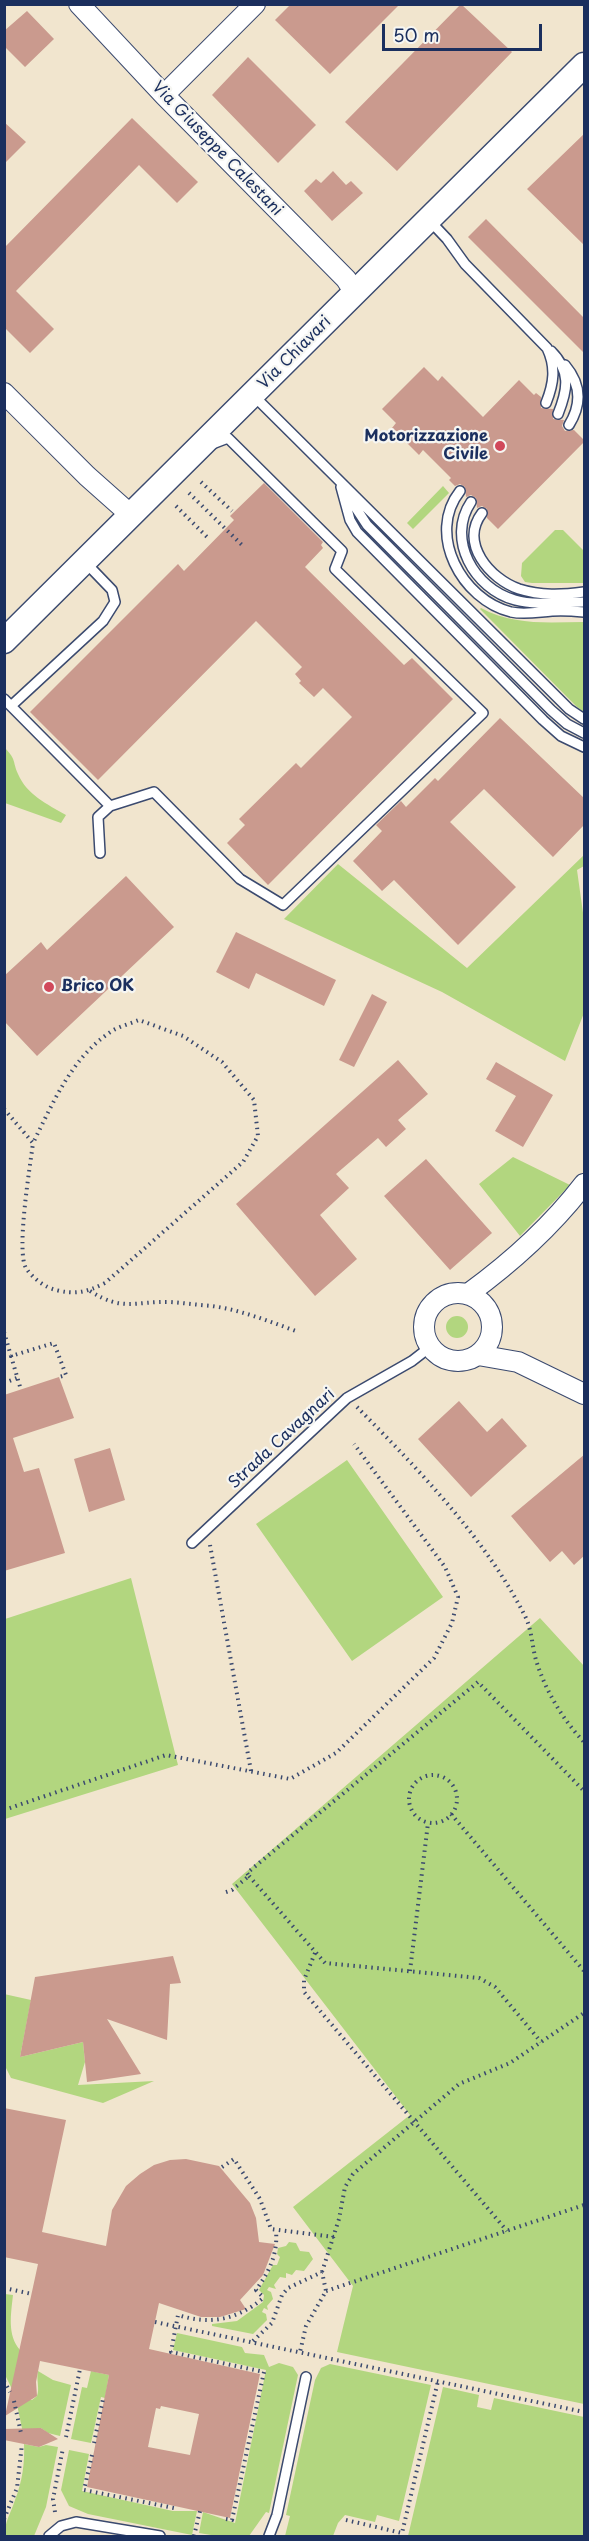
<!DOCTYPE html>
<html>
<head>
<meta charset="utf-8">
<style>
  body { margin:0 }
  #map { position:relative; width:589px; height:2541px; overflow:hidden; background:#f1e5ce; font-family:"Playpen Sans",sans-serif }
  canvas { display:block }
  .frame { position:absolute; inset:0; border:6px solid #1b2f5e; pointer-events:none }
  .scale { position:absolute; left:382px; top:24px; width:160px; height:27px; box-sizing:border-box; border:3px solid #1b2f5e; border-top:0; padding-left:8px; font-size:18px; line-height:21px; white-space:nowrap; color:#1b2f5e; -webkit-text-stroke:4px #f6f6f2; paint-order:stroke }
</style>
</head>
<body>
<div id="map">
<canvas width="589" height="2541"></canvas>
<div class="frame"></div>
<div class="scale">50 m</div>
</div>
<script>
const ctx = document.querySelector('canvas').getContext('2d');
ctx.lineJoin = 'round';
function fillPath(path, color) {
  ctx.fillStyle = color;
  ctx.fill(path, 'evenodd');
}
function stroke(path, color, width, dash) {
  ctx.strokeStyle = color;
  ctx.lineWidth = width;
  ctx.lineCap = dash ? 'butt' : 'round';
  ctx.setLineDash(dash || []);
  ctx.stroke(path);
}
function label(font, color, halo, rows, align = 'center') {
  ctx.font = font + ' "Playpen Sans",sans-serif';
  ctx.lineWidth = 4.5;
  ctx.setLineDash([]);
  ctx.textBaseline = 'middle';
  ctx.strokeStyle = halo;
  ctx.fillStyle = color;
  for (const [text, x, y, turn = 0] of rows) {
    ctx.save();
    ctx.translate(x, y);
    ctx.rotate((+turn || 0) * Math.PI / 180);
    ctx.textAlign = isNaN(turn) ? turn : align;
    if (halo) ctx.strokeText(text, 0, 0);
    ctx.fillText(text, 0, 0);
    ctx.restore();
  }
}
const green = new Path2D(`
  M443,486L449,493L413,529L407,523Z
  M555,530H563L584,551V583H532L525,582L521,576L522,563Z
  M481,608C514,626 548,622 584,622V712L576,706L480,609Z
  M5,748C17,761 12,760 18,774C27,795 47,804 66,815L61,823L5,803Z
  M584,855V866L577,870L584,920V1013L565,1061L442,992L284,919L338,864L467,968Z
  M513,1157L570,1185L520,1236L479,1184Z
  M446 1327a11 11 0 1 1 22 0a11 11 0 1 1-22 0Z
  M347,1460L443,1597L352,1661L256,1524Z
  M131,1578L178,1765L5,1819V1619Z
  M540,1618L584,1666V2404L337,2352L353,2286L293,2207L410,2115L232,1884Z
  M4,1994L31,2000L20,2057L83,2042L85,2062L78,2085L154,2081L103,2103L11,2078L5,2066Z
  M289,2242L296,2243L300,2251L309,2252L313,2259L304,2271L296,2270L292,2275L286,2273V2278L280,2277L274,2285L276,2289L269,2287L267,2290L271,2292L273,2299L267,2306L268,2310L264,2308L262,2312L266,2314L267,2320L253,2334L212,2326V2324L237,2321L263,2302L264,2295L259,2290L273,2265H277L280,2257L277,2254L278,2248L286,2246Z
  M5,2294L13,2295C11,2314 7,2335 20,2350L13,2391L5,2375Z
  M177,2333L242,2347L245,2353L264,2355L269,2367L279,2363L293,2367L298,2375L269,2513L266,2512L249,2536H217L199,2533L203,2512L235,2523L266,2370L173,2350Z
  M330,2364L431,2385L399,2521L377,2515L375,2522L345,2515L338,2523L333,2536H285L290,2516L286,2515L315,2380L321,2368Z
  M38,2371L53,2380L71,2385L60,2436L48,2433L41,2428L23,2433L16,2400H32L37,2396C40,2388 36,2380 38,2371Z
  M91,2371L109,2375L105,2398L101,2397L91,2443L71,2439L82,2387L87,2388Z
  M443,2387L479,2395L477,2407L491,2410L494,2398L584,2417V2536H408Z
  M24,2444L39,2447L46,2445L58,2447L46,2507L34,2536H5C4,2522 11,2513 15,2500C22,2482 25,2463 24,2444Z
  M69,2450L89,2454L82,2491L173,2511H197L192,2535L88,2514L69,2506L61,2490Z`);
const building = new Path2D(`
  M291,4H400L330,74L275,20Z
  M461,4L512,52L397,171L345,122Z
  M27,11L54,39L25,67L4,46V31Z
  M248,57L316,125L278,163L212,95Z
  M132,118L198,182L177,203L139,165L16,291L54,329L30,353L4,327V248Z
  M4,122L26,142L4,164Z
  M585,133V246L527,189Z
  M333,171L346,185L351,181L363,193L332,221L304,191L316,179L321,183Z
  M486,219L585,319V354L468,237Z
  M424,367L438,381L442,376L483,417L519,380L534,395L536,393L541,397V408L553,409V419L564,420L562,426L565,431L574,430L585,441L498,529L487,518V509L482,506L477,508L476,498L471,495L466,497L465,487L460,484L455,486L449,480L451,478L423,450L419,455L392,428L396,423L382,409Z
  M264,483L323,542L321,545L323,548L305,567L404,665L412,658L453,699L268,885L227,843L245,825L239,819L296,763L301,768L352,717L323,688L314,697L299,683L301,681L295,674L302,667L256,621L98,780L30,712L178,564L184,571L234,520L230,516Z
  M500,718L585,799V824L553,857L484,789L450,822L516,887L458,945L394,880L382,891L353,861L382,831L376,825L401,801L406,807L435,778L438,781Z
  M126,876L174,927L37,1056L4,1021V976L41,942L47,950Z
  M236,932L336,980L324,1006L256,973L249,989L216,972Z
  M372,994L387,1002L354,1067L339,1060Z
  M398,1060L428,1094L398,1120L406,1129L386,1147L378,1138L336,1174L349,1188L320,1215L357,1259L315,1296L236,1204Z
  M496,1062L553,1095L523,1147L495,1131L516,1096L486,1079Z
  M426,1159L492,1233L450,1270L384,1196Z
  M59,1377L74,1418L13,1438L24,1472L39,1468L65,1553L4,1571V1395Z
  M459,1401L487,1432L502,1418L527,1446L471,1497L418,1439Z
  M110,1448L125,1500L89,1512L74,1459Z
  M585,1454V1555L574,1565L562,1551L550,1562L511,1516Z
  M173,1956L181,1983L170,1984L167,2040L107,2019L141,2074L87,2082L83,2042L20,2057L35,1977Z
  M4,2108L66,2120L42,2232L106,2246L112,2210L126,2186L140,2174L154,2165L170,2160L186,2159L219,2166L250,2203L256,2218L259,2242L275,2244L263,2275L240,2300L246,2309L220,2317H201L159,2303L149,2349L260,2374L230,2518L87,2487L109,2375L40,2361L36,2382L37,2396L5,2416L38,2264L4,2257ZM161,2406L199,2414L190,2455L148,2447L156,2408L160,2409Z
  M41,2428L58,2439L39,2447L4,2440V2429Z`);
const path = new Path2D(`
  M201,482L232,511
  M189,493L242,545
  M176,506L209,539
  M4,1109L33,1143C30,1167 16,1251 26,1268C32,1278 46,1288 56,1290C75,1295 87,1292 105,1283L243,1162L258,1136L254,1100L222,1062L183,1036L139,1020C129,1024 117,1027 109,1033C71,1059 53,1103 33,1143
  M90,1291C123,1312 135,1301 170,1302C184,1303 198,1305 212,1306C241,1310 268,1321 296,1331
  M4,1332L11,1356L54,1343L66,1375L59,1377
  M11,1356L21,1390
  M4,1383L17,1378
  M357,1407C417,1468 486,1539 525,1616C532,1630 532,1646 536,1660C545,1690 563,1720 584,1742
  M210,1545L251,1771
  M409 1799a24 24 0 1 1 48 0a24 24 0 1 1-48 0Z
  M4,1810L166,1755L290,1779L336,1753L434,1658L452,1623L458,1597L445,1567L354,1444
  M451,1814L584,1971
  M249,1876L325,1963L479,1978L495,1987L541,2042
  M226,1892L232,1890L249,1876L247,1873L478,1682L584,1791
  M315,1953L304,1980V1992L507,2231
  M410,1971L428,1823
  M222,2167L234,2159L260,2199L271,2229L334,2237
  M322,2272L339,2219L345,2187L353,2174L459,2084L510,2063L584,2013
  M4,2288L32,2294
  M326,2291L584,2205
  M155,2322L584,2412
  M253,2341L272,2323L282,2295L288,2288L322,2272L326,2291L306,2326L300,2352
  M4,2381L10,2392
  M14,2401L21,2433
  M66,2437L80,2369
  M94,2443L103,2399
  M92,2455L84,2490L174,2508
  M55,2512L53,2499L63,2448
  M4,2519L17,2488L22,2444
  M226,2519L232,2520L264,2372L171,2352L178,2315C209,2325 237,2320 262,2299V2296L256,2290C269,2272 278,2254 276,2231
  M346,2520L402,2533L438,2381
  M194,2536L200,2511`);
const service = new Path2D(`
  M429,220L447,239L465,264L547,348C556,367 554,383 546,403
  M551,351C571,371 568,389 558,414
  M565,365C581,384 582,404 569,425
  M253,395L569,709L584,719
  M341,487L350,520L357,532L543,720L561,736L584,747
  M460,491C426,534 462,600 511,612C525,615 538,612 552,611C563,610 574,611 584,612
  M348,496L367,525L551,710L567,724L584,733
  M471,502C446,539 474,589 515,600C536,606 562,602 584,602
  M482,513C459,543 490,579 519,589C541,596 562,595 584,592
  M4,699L110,806L154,792L240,879L283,905L483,713L335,569L342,551L228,438L215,443
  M11,706L103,621L115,602L112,590L85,562
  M100,853L98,817L110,806
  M192,1543L347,1398L412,1361L430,1347
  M49,2536L61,2526L76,2522L160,2536
  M269,2536L277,2515L306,2377`);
const minor = new Path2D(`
  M79,4L164,95L346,279L355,293
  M164,95L255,4
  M4,393L87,476L132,516
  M424 1327a34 34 0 1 1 68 0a34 34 0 1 1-68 0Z
  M468,1294C512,1262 551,1227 584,1184
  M478,1355L518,1362L584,1394`);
const tertiary = new Path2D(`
  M4,641L584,65`);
const markers = [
  [500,446,6,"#d1495b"],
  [49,987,6,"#d1495b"]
];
const streetNames = [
  ["Via Giuseppe Calestani",217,149,46],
  ["Via Chiavari",295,353,-45],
  ["Strada Cavagnari",282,1439,-43]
];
const poiNames = [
  ["Motorizzazione",488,437],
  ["Civile",488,455],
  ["Brico OK",61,987,"left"]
];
fillPath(green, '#b2d67f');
fillPath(building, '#ca9a8e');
stroke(service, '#3b4a6f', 12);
stroke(minor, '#3b4a6f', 22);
stroke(tertiary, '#3b4a6f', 27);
stroke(path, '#3b4a6f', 4, [1.5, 4.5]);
stroke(service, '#fff', 9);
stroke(minor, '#fff', 20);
stroke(tertiary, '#fff', 24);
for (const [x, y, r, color] of markers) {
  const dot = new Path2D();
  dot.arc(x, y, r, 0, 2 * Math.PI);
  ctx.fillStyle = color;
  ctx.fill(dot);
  stroke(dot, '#f6f6f2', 2);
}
label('16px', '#1b2f5e', '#f6f6f2', streetNames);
label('bold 16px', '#1b2f5e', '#f6f6f2', poiNames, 'right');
</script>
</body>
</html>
